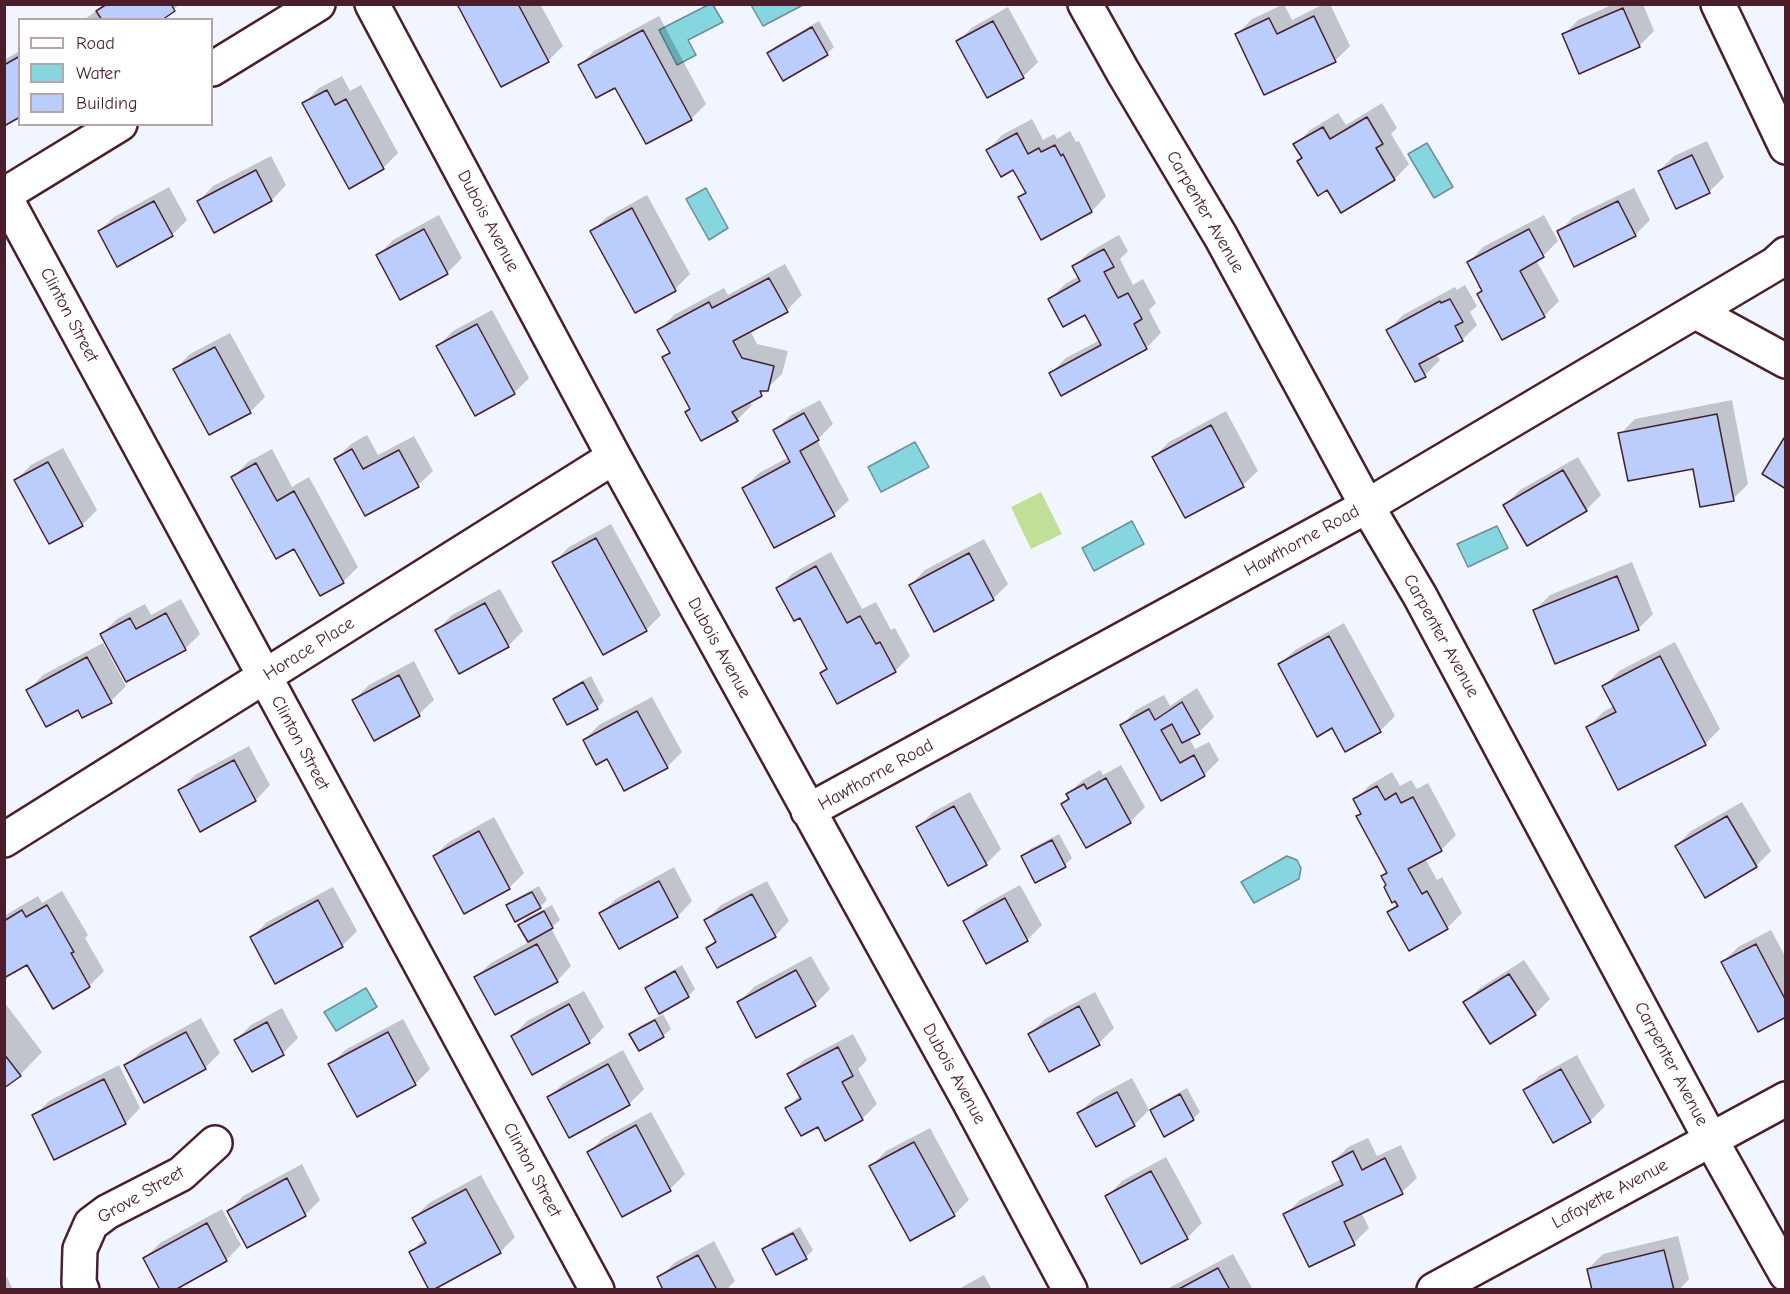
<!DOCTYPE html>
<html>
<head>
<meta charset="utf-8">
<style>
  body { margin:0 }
  #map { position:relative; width:1790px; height:1294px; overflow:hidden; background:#f1f5ff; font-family:"Comic Neue",sans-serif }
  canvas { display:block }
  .frame { position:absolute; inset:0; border:6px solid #4a1f2b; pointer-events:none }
  .legend { position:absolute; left:18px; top:18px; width:195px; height:108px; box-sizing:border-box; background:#fff; border:2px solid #b7a5aa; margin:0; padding:8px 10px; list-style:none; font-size:18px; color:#4a1f2b }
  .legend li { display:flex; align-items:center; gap:12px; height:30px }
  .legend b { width:30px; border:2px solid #b7a5aa }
</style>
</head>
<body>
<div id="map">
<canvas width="1790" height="1294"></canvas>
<div class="frame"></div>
<ul class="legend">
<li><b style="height:8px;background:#fff"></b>Road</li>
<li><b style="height:16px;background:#86d6e0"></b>Water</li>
<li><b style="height:16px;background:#bacdfd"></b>Building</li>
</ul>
</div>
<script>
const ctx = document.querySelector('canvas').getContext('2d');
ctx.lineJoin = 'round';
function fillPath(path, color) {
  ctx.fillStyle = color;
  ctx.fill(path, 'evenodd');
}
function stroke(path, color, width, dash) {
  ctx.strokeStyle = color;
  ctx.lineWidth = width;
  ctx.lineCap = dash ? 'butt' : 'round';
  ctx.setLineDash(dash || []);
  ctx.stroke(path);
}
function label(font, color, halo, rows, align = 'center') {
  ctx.font = font + ' "Comic Neue",sans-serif';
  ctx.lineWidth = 4.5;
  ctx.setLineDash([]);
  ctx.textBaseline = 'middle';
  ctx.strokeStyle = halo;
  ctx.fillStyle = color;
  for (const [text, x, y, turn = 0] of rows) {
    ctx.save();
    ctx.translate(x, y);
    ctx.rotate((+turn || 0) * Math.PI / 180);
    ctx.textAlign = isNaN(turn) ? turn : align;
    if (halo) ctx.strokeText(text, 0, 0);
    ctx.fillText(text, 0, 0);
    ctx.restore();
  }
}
const green = new Path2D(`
  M1041,492L1062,534L1031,549L1011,507Z`);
const water = new Path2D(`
  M708,5H713L723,22L688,40L696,55L677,65L659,30Z
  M751,5H803L763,26Z
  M1427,143L1453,187L1434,198L1408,154Z
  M706,188L728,228L709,240L686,199Z
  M915,442L929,467L881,492L868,467Z
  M1132,521L1144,544L1094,571L1082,548Z
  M1497,526L1508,548L1468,567L1457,544Z
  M1287,856L1297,860L1301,868L1299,879L1254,903L1241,882Z
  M366,988L377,1007L336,1031L324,1012Z`);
const shadow = new Path2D(`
  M105,4H180L165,16L166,20H84Z
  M458,4H540L563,46L548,61Z
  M1284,4L1292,20L1324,4H1330L1350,46L1335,61L1237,34L1252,19Z
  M1614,4H1643L1654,31L1639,46L1564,35L1578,20Z
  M1008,7L1038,62L1023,77L958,41L973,27Z
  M659,16L706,104L691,119L579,66L594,51Z
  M819,21L834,47L827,54L769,53L776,46Z
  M20,51V116L4,124V60Z
  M342,76L350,91L361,85L398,153L383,168L304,103L319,88Z
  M1382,103L1397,128L1391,134L1409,164L1395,179L1341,211L1327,188L1299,161L1303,157L1295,145L1310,130L1338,113L1346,125Z
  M1032,119L1043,140L1054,134L1057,139L1070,131L1076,142L1079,141L1106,196L1092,211L1041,238L1020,198L1026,191L1014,168L988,150L1002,135Z
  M1707,141L1724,177L1709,192L1659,171L1674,156Z
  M271,156L286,185L272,200L215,231L199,201L213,186Z
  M169,187L187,220L172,235L99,231L114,217Z
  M1634,188L1650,220L1635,235L1559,232L1573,217Z
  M647,195L690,274L675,289L635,311L592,231L607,217Z
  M439,215L462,258L447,273L378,255L393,240Z
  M1544,215L1558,241L1543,256L1536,260L1559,301L1544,316L1479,294L1483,289L1469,262L1483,247Z
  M1119,235L1128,251L1120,259L1133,285L1143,279L1156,303L1149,310L1161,333L1146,348L1062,394L1051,373L1066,358L1100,340L1086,313L1050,299L1065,284L1079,276L1074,267L1089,252Z
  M785,264L802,295L787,310L750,330L757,344L788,351L782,374L761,394L749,401L752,405L737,420L687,412L691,407L664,357L670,351L659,330L674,315L724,288L728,295Z
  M1465,285L1477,306L1470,312L1477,325L1462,340L1436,354L1440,360L1425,375L1388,330L1403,315L1455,287L1457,290Z
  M492,310L529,378L514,393L438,346L453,331Z
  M230,333L265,397L250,412L175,369L190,354Z
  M820,400L833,424L817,440L849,500L834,514L775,546L744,488L759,473L789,457L775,431L790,416Z
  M1732,400L1748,484L1733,499L1694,467L1620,434L1635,419Z
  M1226,411L1258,471L1243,485L1154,457L1169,442Z
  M367,435L378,455L414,436L433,471L418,485L365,514L336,459L351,444Z
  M63,448L97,510L82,525L16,480L31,465Z
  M272,449L292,487L309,477L358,567L343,582L295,547L233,477L248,462Z
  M1578,457L1601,495L1586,510L1505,505L1520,490Z
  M611,524L661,615L646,630L554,562L569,547Z
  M984,539L1008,584L993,599L910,585L925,570Z
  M831,552L862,609L876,602L891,630L895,628L910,656L895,671L822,673L828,667L800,616L778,588L793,573Z
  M1632,562L1653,614L1638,629L1535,610L1550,595Z
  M500,589L523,631L508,646L437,630L452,615Z
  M181,599L200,634L185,649L102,634L117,619L145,604L151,615Z
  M1344,623L1395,716L1380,731L1333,726L1280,664L1295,650Z
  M1675,642L1720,729L1705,744L1588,727L1603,712L1614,706L1604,686L1619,671Z
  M103,643L126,686L111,701L78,708L28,690L43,675Z
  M414,661L434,700L419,714L374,739L354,700L369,685Z
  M591,676L604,701L597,708L555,699L562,692Z
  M1197,688L1214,717L1199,732L1189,738L1195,749L1209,742L1219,760L1204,775L1162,798L1122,725L1136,710L1164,695L1170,706Z
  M652,697L682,752L667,767L584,740L599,725Z
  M249,746L270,785L256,800L180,790L195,775Z
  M1121,765L1145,807L1130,822L1063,804L1069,798L1068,794L1083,780L1100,770L1103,775Z
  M1392,772L1400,786L1411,780L1417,789L1428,783L1456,835L1441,850L1425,858L1437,880L1442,877L1462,913L1447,928L1389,912L1398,903L1383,877L1388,872L1358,816L1362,813L1355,800L1370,785Z
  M970,792L1001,849L986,864L918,827L933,812Z
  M1742,802L1771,851L1756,866L1676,846L1691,831Z
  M494,817L524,873L509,888L434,856L449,842Z
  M1059,834L1072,858L1065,865L1023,857L1030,849Z
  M674,867L692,901L678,916L619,947L601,913L616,899Z
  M767,881L789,921L775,936L708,948L716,940L706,920L721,905Z
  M1020,885L1042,925L1027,940L987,962L965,921L980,907Z
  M539,886L547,900L540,907L508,906L515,899Z
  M333,887L357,931L342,946L252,937L267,922Z
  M62,891L88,935L85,938L104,971L89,986L28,963L4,977V916L38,896L42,903Z
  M552,905L560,920L551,928L571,966L557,981L476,977L491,963L529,942L520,925L527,918Z
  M1771,930L1786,958V1015L1723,962L1738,947Z
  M811,956L830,989L815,1004L739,1002L754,987Z
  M1524,960L1550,999L1535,1014L1465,1002L1480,988Z
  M682,965L695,989L688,996L647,988L654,981Z
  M584,991L604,1027L589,1042L513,1036L527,1021Z
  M1095,992L1114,1028L1099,1043L1049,1070L1030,1034L1045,1019Z
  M4,1002L42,1052L20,1075L4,1086Z
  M282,1008L298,1038L283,1053L252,1070L236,1040L251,1025Z
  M663,1014L671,1029L663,1036L639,1049L631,1034L638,1027Z
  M201,1018L220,1053L205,1068L145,1101L126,1066L141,1051Z
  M403,1019L430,1069L415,1084L330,1065L345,1050Z
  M853,1034L867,1060L858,1069L877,1104L862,1119L826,1139L818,1125L787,1108L800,1095L789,1075L804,1060Z
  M623,1050L644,1089L629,1104L549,1097L564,1083Z
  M1577,1055L1605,1106L1590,1121L1525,1091L1539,1076Z
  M119,1065L140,1108L126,1123L55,1158L34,1116L49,1101Z
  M1132,1078L1149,1110L1134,1125L1079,1113L1094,1098Z
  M1187,1088L1200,1112L1193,1119L1151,1111L1158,1104Z
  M651,1112L685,1174L670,1189L622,1215L588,1153L603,1138Z
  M930,1128L969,1200L954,1215L871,1166L886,1151Z
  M1368,1138L1377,1156L1401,1145L1417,1178L1402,1192L1361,1212L1369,1228L1354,1243L1309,1265L1285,1215L1300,1200L1342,1179L1333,1162L1348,1147Z
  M1166,1157L1202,1223L1187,1238L1107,1196L1122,1181Z
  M302,1164L320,1200L306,1214L248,1246L229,1211L243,1196Z
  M481,1175L515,1237L500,1252H411L425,1238L414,1218L429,1203Z
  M222,1209L241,1245L226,1260L172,1290L145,1258L160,1243Z
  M800,1227L813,1250L806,1257L764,1249L771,1242Z
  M1678,1236L1689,1279L1679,1290H1593L1588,1269L1603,1254Z
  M714,1241L735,1281L726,1290H665L659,1278L674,1263Z
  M1233,1254L1253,1290H1167V1289Z
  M984,1275L992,1290H957Z
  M7,1277L13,1290H4V1278Z`);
const building = new Path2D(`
  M107,4H171L175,11L162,20H102L96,11Z
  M457,4H518L549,62L501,87Z
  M1623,8L1640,47L1579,74L1562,34Z
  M1314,16L1336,62L1264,95L1235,34L1269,18L1277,34Z
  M993,21L1024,78L987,98L956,41Z
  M812,27L828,55L783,81L767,53Z
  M643,30L692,120L646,144L615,88L596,98L578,65Z
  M20,56V117L4,126V65Z
  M327,90L335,105L346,99L384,169L349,189L302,103Z
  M1367,117L1383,144L1376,148L1395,180L1341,213L1327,190L1318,196L1297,161L1302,158L1293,144L1323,127L1330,139Z
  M1017,133L1028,154L1039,148L1041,152L1055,145L1061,156L1063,154L1092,212L1041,240L1018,197L1026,193L1013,170L1001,177L986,150Z
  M1692,155L1710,193L1676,209L1658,171Z
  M256,170L272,201L214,233L197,201Z
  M154,201L173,236L117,267L98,231Z
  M1618,201L1636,236L1574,267L1557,231Z
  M632,208L676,291L635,313L590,231Z
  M424,229L448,274L400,300L376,255Z
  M1529,229L1544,257L1520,271L1545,317L1502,340L1477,294L1482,291L1467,262Z
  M1104,249L1114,267L1104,272L1118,298L1128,293L1142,319L1134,324L1147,349L1061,396L1049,373L1101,345L1085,315L1063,327L1048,299L1080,281L1072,266Z
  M769,278L788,312L733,341L742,358L774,366L768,391H760L762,396L732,412L738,421L701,441L685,412L690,409L662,357L670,353L657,330L709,302L712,308Z
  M1450,299L1463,322L1455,326L1463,341L1419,364L1426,377L1415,382L1386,330L1440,301L1441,303Z
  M477,324L515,394L475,416L436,346Z
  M215,347L251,413L209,435L173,369Z
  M804,413L819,440L800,451L835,516L774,548L742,488L790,462L773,430Z
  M1717,414L1734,501L1700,507L1693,469L1628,481L1618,433Z
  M1211,425L1244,487L1185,518L1152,457Z
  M1784,438L1786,439V489L1762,474Z
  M352,449L363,469L399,450L419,487L365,516L334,459Z
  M48,462L83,526L49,544L14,480Z
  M256,463L277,501L294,491L344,583L320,596L294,549L276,559L231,477Z
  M1563,470L1587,511L1527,546L1503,505Z
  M596,538L647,631L603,655L552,562Z
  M969,553L994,600L934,632L909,585Z
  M816,566L847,623L860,616L876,644L880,642L896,672L837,704L820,673L827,669L800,618L794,621L776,588Z
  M1617,576L1639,630L1555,664L1533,610Z
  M485,603L509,647L459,674L435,630Z
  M166,613L186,650L126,682L100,634L130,618L136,629Z
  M1329,636L1381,732L1345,752L1332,728L1317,737L1278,664Z
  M1660,656L1706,745L1618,790L1586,727L1616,712L1602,686Z
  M87,657L112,703L82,718L78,710L46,727L26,690Z
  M399,675L420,716L374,741L352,700Z
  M583,682L598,709L567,725L553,699Z
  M1182,702L1200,734L1182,743L1172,724L1161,730L1180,763L1194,755L1205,776L1161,801L1120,725L1149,709L1155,720Z
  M637,711L668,768L624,791L607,759L596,765L583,740Z
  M234,760L256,801L200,832L178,790Z
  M1106,778L1131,823L1086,848L1061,804L1069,799L1066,794L1084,784L1087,789Z
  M1377,786L1385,800L1396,793L1401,803L1413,797L1442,851L1408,869L1422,894L1427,891L1448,929L1409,951L1387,912L1398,906L1395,901L1392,903L1384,887L1386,885L1381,876L1387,873L1356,816L1361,814L1353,799Z
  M954,806L987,865L948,886L916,827Z
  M1727,816L1757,867L1705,898L1675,846Z
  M479,831L510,889L464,914L433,856Z
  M1052,840L1066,867L1035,883L1021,856Z
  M659,881L678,917L619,949L599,913Z
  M532,892L541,908L515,922L506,905Z
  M752,894L776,937L717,968L706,948L716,942L704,920Z
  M1005,898L1028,941L986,964L963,921Z
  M318,900L343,947L275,984L250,937Z
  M47,905L74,952L71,953L90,987L53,1009L27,965L4,978V921L22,910L26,917Z
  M544,911L553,928L528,942L518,925Z
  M537,944L558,982L495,1015L474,977Z
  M1756,944L1786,1001V1017L1758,1032L1721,962Z
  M796,970L816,1006L756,1038L737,1002Z
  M675,971L689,997L659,1014L645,988Z
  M1509,974L1536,1015L1490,1044L1463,1002Z
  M569,1004L590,1043L532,1075L511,1036Z
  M1079,1006L1100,1045L1049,1072L1028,1034Z
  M655,1020L664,1037L639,1051L629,1034Z
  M267,1022L284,1055L252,1072L234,1040Z
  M186,1032L206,1069L144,1103L124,1065Z
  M388,1032L416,1085L357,1117L328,1064Z
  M838,1047L853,1076L842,1082L863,1120L825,1141L818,1127L801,1136L785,1108L801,1099L787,1074Z
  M4,1054L21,1076L4,1088Z
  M608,1064L630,1105L569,1138L547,1097Z
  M1561,1069L1591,1122L1553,1143L1523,1090Z
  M104,1079L126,1124L54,1160L32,1115Z
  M1117,1092L1135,1126L1096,1147L1077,1113Z
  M1180,1094L1194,1120L1164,1137L1150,1110Z
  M636,1125L671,1191L622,1217L587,1152Z
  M914,1142L955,1216L910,1241L869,1166Z
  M1353,1151L1362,1170L1385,1158L1403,1194L1344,1222L1355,1245L1309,1267L1283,1214L1343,1185L1332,1162Z
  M1151,1171L1188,1239L1141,1264L1105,1196Z
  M287,1178L306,1216L247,1248L227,1211Z
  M466,1189L501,1253L433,1290H429L409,1252L426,1243L412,1218Z
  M207,1223L227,1261L175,1290H160L143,1258Z
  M793,1233L807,1259L776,1275L762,1249Z
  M1664,1250L1674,1290H1592L1587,1269Z
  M698,1255L717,1290H663L657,1277Z
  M1218,1268L1230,1290H1177Z`);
const minor = new Path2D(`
  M372,4L614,457L969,1101L1070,1290
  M1085,4L1123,72L1221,237L1367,506L1420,596L1711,1140L1786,1274
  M1718,4L1786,147
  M212,69L318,4
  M4,195L597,1290
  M4,195L120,124
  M1696,312L1786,361
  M808,811L1367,506L1775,264L1786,254
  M4,840L614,457
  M82,1290L79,1283L80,1249L91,1224L107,1212L181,1174L215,1143
  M1434,1290L1786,1099`);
const streetNames = [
  ["Carpenter Avenue",1205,212,60],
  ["Dubois Avenue",488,221,62],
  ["Clinton Street",69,315,62],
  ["Hawthorne Road",1302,541,-29],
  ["Carpenter Avenue",1441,636,61],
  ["Dubois Avenue",719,648,61],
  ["Horace Place",309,649,-32],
  ["Clinton Street",300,743,62],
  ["Hawthorne Road",876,775,-29],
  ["Carpenter Avenue",1671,1064,62],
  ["Dubois Avenue",954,1074,61],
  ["Clinton Street",532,1170,62],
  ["Lafayette Avenue",1610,1194,-28],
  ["Grove Street",141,1195,-30]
];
fillPath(green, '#c0e098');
fillPath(water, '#86d6e0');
stroke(water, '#6e8d98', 1.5);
fillPath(shadow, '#0003');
fillPath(building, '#bacdfd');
stroke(building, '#4a1f2b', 1.5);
stroke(minor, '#4a1f2b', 38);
stroke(minor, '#fff', 33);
label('18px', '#4a1f2b', '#fff', streetNames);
</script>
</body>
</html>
